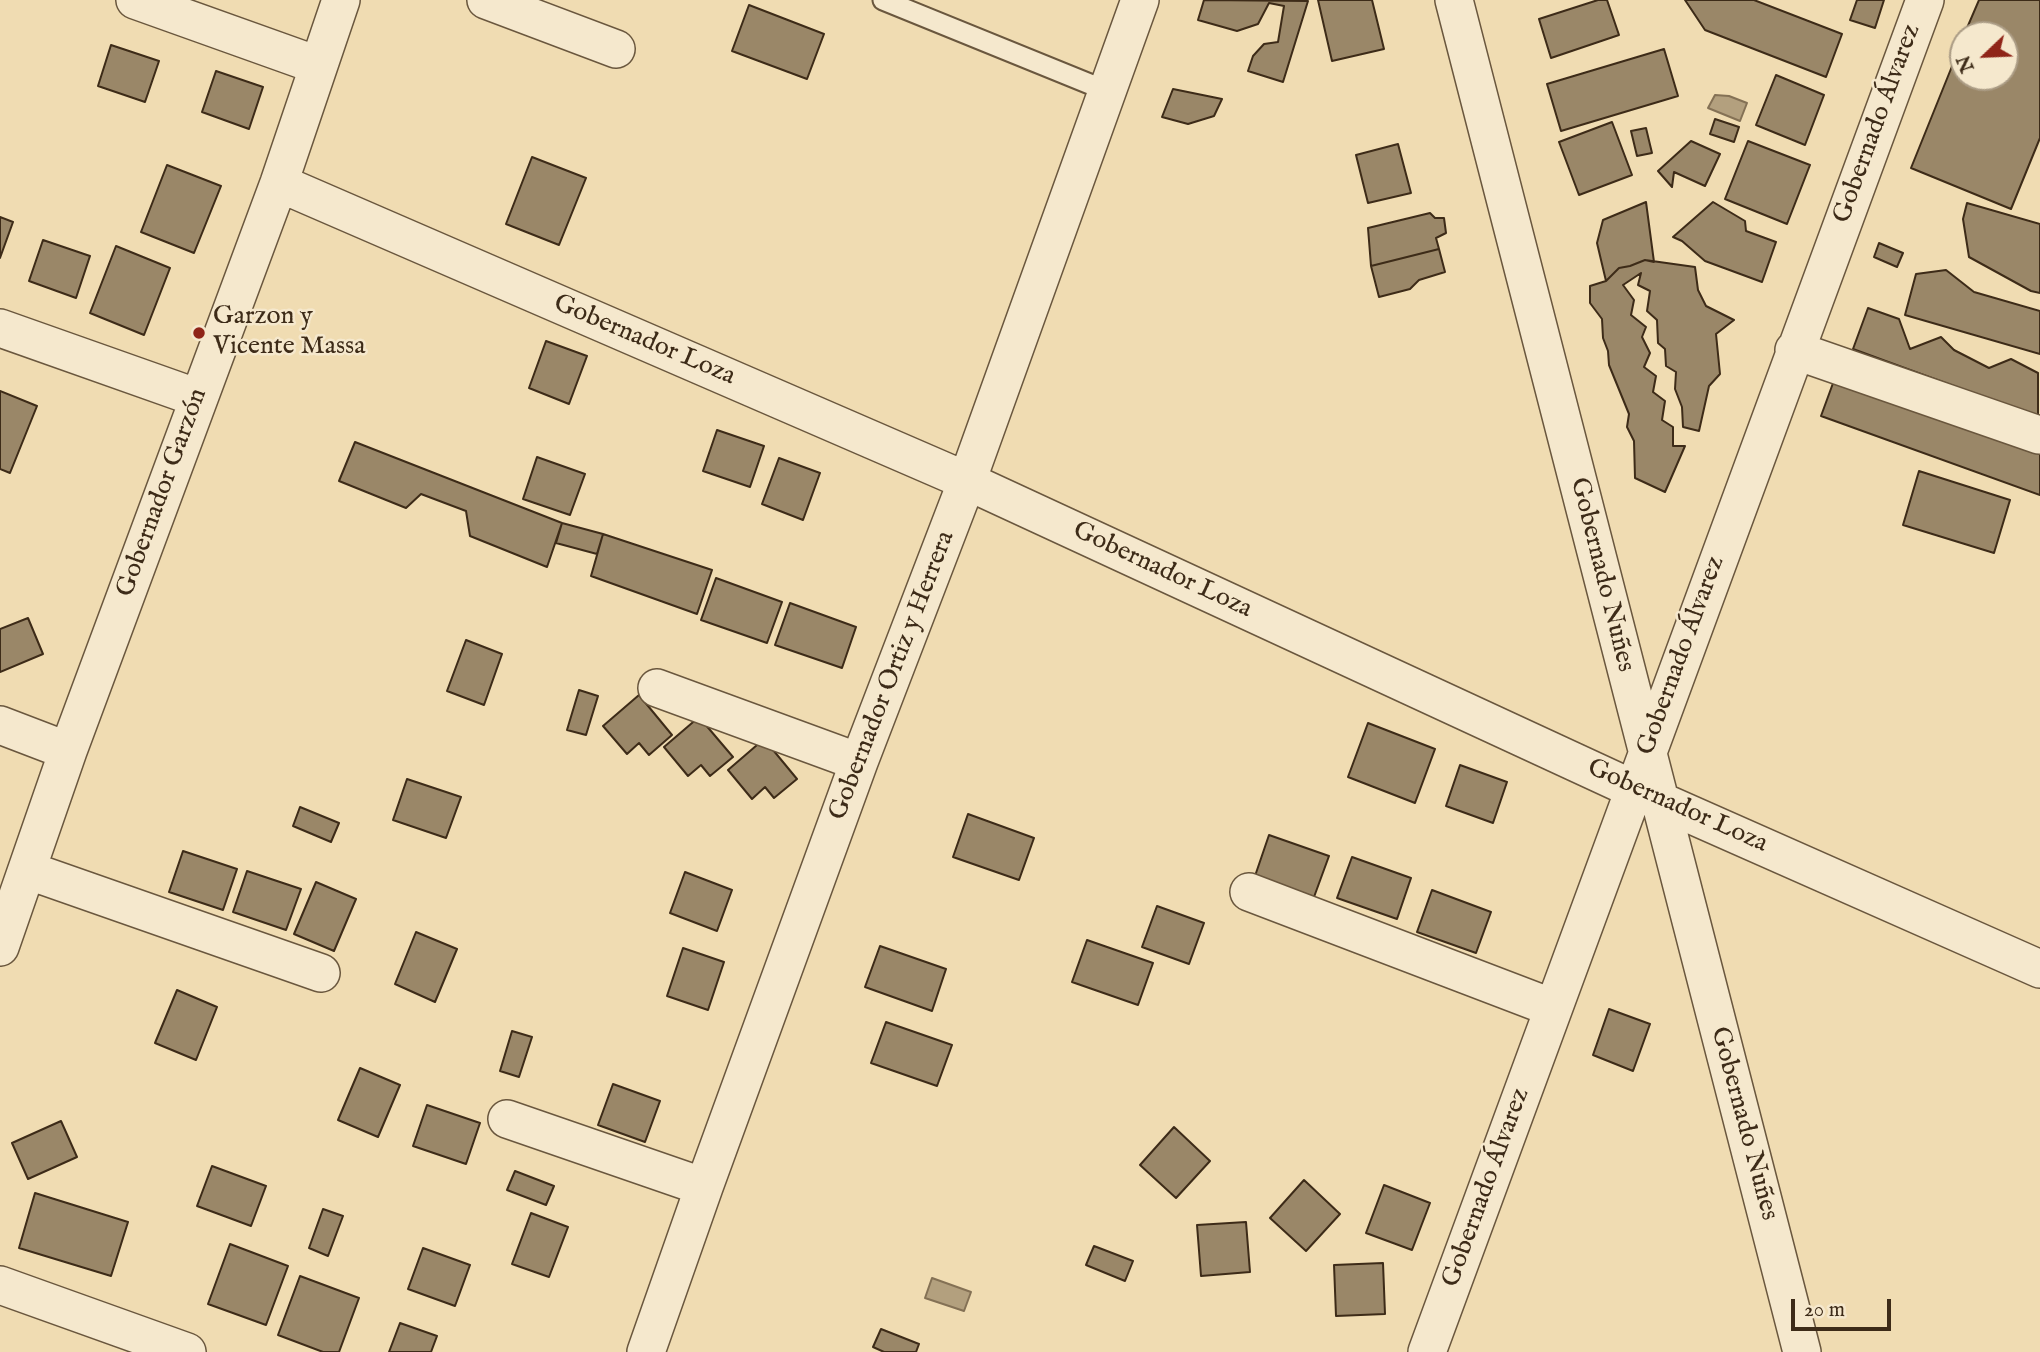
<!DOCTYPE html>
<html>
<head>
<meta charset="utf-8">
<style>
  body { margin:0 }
  #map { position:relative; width:2040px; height:1352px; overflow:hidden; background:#f0dcb2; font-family:"IM FELL English",serif }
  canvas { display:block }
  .north { position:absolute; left:1949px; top:21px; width:70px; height:70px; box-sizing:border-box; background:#f5e8cd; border:2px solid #ab9c85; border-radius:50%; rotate:247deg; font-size:19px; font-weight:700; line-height:28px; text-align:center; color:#3d2b18 }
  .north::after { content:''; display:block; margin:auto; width:24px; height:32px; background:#8f2418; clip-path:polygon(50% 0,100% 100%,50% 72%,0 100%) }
  .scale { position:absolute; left:1791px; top:1299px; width:100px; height:32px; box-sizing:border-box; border:4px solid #3d2b18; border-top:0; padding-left:9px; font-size:21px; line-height:24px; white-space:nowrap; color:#3d2b18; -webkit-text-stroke:5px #f5e8cd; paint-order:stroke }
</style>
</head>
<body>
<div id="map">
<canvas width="2040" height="1352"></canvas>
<div class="north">N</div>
<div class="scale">20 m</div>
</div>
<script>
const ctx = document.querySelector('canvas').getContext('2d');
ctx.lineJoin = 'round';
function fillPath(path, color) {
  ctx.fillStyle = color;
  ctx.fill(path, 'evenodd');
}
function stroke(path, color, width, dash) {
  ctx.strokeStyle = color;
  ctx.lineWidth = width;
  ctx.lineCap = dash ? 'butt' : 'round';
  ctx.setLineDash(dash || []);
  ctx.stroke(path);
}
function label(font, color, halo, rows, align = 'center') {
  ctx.font = font + ' "IM FELL English",serif';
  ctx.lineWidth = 5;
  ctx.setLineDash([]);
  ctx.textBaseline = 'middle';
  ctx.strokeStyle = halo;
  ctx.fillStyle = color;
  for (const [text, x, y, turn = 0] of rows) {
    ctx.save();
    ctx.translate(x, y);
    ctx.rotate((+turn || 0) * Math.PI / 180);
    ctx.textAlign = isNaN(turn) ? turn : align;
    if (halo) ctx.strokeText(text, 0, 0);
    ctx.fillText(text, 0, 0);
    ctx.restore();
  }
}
const water = new Path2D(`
  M1715,95L1729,96L1747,103L1740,121L1708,108Z
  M932,1278L971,1292L964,1311L925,1298Z`);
const building = new Path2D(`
  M1204,0L1308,1L1283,82L1248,71L1253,56L1264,44L1278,42L1284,6L1269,3L1258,24L1237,31L1198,20Z
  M1318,0H1372L1384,49L1332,61Z
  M1598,0H1607L1619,35L1551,58L1539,19Z
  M1685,0H1754L1842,34L1826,77L1705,30Z
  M1857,0H1884L1875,28L1850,20Z
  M1979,0H2040V138L2011,209L1911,168L1963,39V77H2005V35H1964Z
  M749,5L824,34L807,79L732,51Z
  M111,45L159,61L145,102L98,86Z
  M1664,49L1678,96L1561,131L1547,84Z
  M216,71L263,87L249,129L202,112Z
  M1776,75L1824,95L1805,145L1756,125Z
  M1173,89L1222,99L1214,116L1188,124L1162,117Z
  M1715,119L1739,127L1734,142L1710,134Z
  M1612,122L1632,175L1579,195L1559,142Z
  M1646,128L1652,153L1637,156L1631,131Z
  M1691,141L1720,154L1705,186L1674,172L1672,187L1658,171Z
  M1748,141L1810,165L1787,224L1725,199Z
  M1398,144L1411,193L1368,203L1356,155Z
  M532,157L586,178L559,245L506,224Z
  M167,165L221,186L194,253L141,232Z
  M1646,202L1654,262L1645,260L1630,266L1619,268L1606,281L1597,243L1603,220Z
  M1713,202L1745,221L1746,231L1776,242L1762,282L1705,261L1682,241L1673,237Z
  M1967,203L2040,224V293L2031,291L1969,257L1963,219Z
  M1430,213L1435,218H1444L1446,233L1436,238L1439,249L1371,266L1368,228Z
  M0,217L13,222L0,258Z
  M43,240L90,256L76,298L29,281Z
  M1879,243L1903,253L1897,267L1874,257Z
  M116,246L170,268L144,335L90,313Z
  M1439,249L1445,272L1419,280L1410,289L1379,297L1371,266Z
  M1645,260L1695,267L1698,290L1706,306L1734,320L1716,334L1720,374L1709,386L1699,431L1683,427L1682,407L1675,389L1676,372L1666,366L1665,349L1658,343L1657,320L1647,311L1650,291L1638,285L1641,273L1623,285L1634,300L1631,315L1646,327L1642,337L1650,353L1644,367L1656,376L1653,392L1665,401L1662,420L1673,427V446H1685L1665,492L1635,478L1634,441L1627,427L1629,414L1609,365L1608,351L1603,338L1602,319L1590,303V286L1606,281L1619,268L1630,266Z
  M1946,270L1974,292L2040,311V354L1905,315L1916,274Z
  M1868,308L1899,319L1910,349L1941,337L1954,350L1989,368L2011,359L2038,373V417L1853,349Z
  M546,341L587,356L569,404L529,388Z
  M1836,375L2040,449V495L1821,416Z
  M0,391L37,406L10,473L0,469Z
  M717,430L764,446L750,487L703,471Z
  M355,442L562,523L547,567L470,536L466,511L421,494L406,508L339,481Z
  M537,457L585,474L570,515L523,499Z
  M779,458L820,473L803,520L762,504Z
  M1919,471L2010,500L1994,553L1903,525Z
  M562,523L603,534L597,554L556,543Z
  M603,534L712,570L697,614L591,576Z
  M716,578L782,602L767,643L701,620Z
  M790,603L856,627L842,668L775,645Z
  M28,618L43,654L0,672V629Z
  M466,640L502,654L484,705L447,691Z
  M579,690L598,696L586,735L567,730Z
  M639,695L672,735L649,755L639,743L627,754L603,726Z
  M699,717L733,757L710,776L701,765L688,776L664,747Z
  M1368,723L1435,749L1415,803L1348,777Z
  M764,739L797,779L774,798L765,787L752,799L728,770Z
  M1460,765L1507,782L1493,823L1446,806Z
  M407,779L461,797L446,838L393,820Z
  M300,807L339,823L331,842L293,826Z
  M968,814L1034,838L1019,880L953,857Z
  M1269,835L1329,856L1314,897L1255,876Z
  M183,851L237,869L223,910L169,892Z
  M1352,857L1411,878L1397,919L1337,898Z
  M247,871L301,889L286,930L233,912Z
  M685,872L732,890L717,931L670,913Z
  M316,882L356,899L334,951L294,934Z
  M1432,890L1491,912L1476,953L1417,932Z
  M1157,906L1204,923L1189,964L1142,947Z
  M416,932L457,949L435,1002L395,984Z
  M1087,940L1153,963L1138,1005L1072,982Z
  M880,946L946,969L932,1011L865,987Z
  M683,948L724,962L708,1010L667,996Z
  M177,990L217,1007L196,1060L155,1043Z
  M1609,1009L1650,1024L1633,1071L1593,1055Z
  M886,1022L952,1045L937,1086L871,1063Z
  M512,1031L532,1037L519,1077L500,1071Z
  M360,1068L400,1085L378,1137L338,1120Z
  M613,1084L660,1101L645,1142L598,1125Z
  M427,1105L480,1123L466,1164L413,1146Z
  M61,1121L77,1157L28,1179L12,1143Z
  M1174,1127L1210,1161L1176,1198L1140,1165Z
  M212,1166L266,1186L251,1226L197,1206Z
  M515,1171L554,1186L546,1205L507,1190Z
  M1304,1180L1340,1214L1306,1251L1270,1218Z
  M1384,1185L1430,1203L1412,1250L1366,1233Z
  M35,1193L128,1222L111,1276L19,1248Z
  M323,1209L343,1216L328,1256L309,1248Z
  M531,1213L568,1227L549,1277L512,1264Z
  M1246,1222L1250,1272L1201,1276L1197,1225Z
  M230,1244L288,1266L266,1325L208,1304Z
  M1094,1246L1133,1261L1125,1281L1086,1265Z
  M423,1248L470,1265L455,1306L408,1289Z
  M1383,1263L1385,1314L1336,1316L1334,1265Z
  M300,1276L359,1298L339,1352H323L278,1335Z
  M400,1323L437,1336L431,1352H389Z
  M881,1329L919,1344L916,1352H884L873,1347Z`);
const lane = new Path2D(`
  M883,0L1107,91`);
const street = new Path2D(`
  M135,0L317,65
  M486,0L616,49
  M1454,0L1802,1352
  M279,183L967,481L1633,789L2040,969
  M0,328L198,398
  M1794,350L2039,435
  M657,688L859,762
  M0,725L68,751
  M27,870L321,973
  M1249,892L1553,1008
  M0,947L68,751L279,183L341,0
  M507,1119L704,1187
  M0,1285L187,1352
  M646,1352L704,1187L859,762L967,481L1140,0
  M1427,1352L1925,0`);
const markers = [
  [199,333,7,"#8f2418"]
];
const streetNames = [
  ["Gobernado Álvarez",1878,124,-70],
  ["Gobernador Loza",644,341,23],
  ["Gobernador Garzón",163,493,-70],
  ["Gobernador Loza",1162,571,25],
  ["Gobernado Nuñes",1601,575,76],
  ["Gobernado Álvarez",1682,656,-70],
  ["Gobernador Ortiz y Herrera",893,676,-69],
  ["Gobernador Loza",1677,807,24],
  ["Gobernado Nuñes",1743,1124,75],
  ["Gobernado Álvarez",1487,1188,-70]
];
const poiNames = [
  ["Garzon y",213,318],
  ["Vicente Massa",213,348]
];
fillPath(water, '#b3a07e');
stroke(water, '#847155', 2);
fillPath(building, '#9a8768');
stroke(building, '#3d2b18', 2);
stroke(lane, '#6a573e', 23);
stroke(street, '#6a573e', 40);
stroke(lane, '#f5e8cd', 19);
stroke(street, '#f5e8cd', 37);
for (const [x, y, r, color] of markers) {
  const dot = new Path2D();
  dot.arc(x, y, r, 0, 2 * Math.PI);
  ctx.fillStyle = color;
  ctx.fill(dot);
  stroke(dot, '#f5e8cd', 2.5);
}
label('26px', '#3d2b18', '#f5e8cd', streetNames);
label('26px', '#3d2b18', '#f5e8cd', poiNames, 'left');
</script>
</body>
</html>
